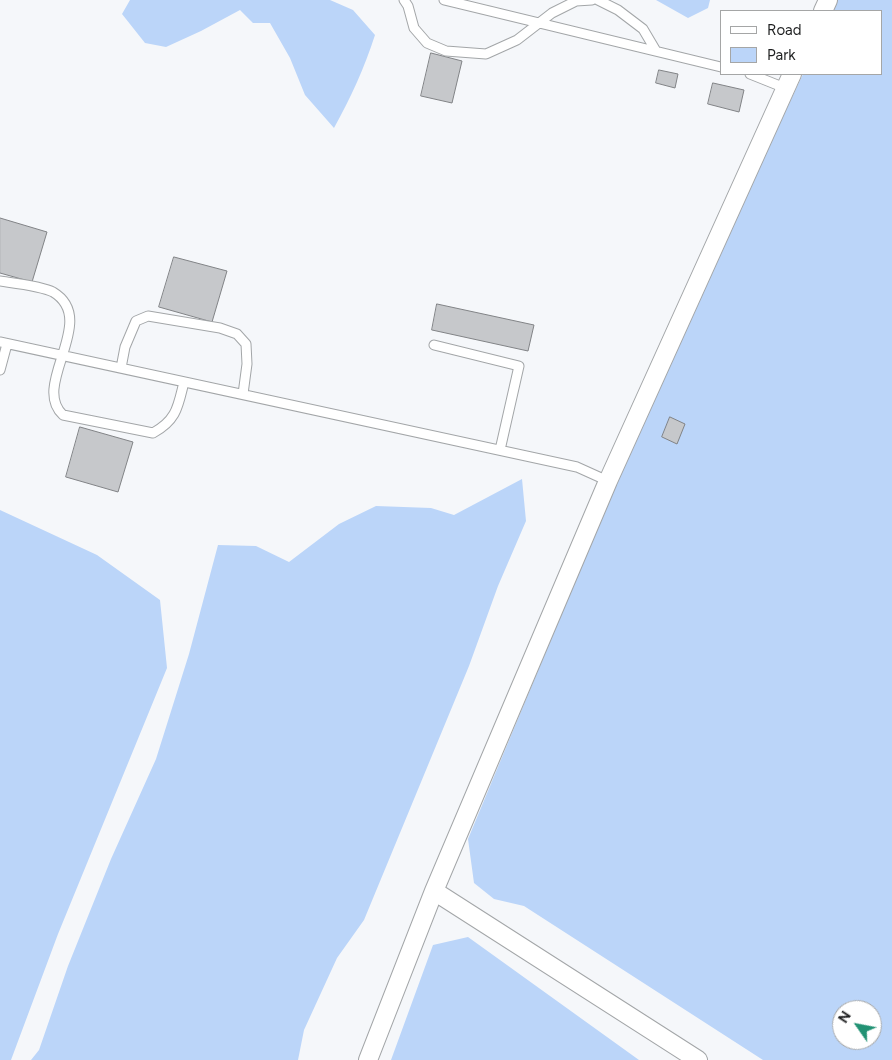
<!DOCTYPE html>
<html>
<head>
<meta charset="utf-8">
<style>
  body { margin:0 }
  #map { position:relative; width:892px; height:1060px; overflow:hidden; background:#f5f7fa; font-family:Figtree,sans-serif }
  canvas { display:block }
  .legend { position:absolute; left:720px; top:10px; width:162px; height:65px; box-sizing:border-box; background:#fff; border:1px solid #a5a6a6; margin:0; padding:6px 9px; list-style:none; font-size:15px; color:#1f2021 }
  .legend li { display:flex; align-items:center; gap:10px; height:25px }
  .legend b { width:25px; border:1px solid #a5a6a6 }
  .north { position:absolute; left:832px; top:1000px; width:50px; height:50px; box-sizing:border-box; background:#fff; border:1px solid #a5a6a6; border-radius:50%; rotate:303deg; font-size:14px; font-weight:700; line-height:20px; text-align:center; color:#1f2021 }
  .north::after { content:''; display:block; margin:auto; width:18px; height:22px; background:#229274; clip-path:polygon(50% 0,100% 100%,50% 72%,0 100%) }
</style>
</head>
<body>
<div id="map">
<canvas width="892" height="1060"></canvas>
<ul class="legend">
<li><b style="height:6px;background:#fff"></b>Road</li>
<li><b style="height:14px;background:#bbd5f9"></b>Park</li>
</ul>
<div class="north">N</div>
</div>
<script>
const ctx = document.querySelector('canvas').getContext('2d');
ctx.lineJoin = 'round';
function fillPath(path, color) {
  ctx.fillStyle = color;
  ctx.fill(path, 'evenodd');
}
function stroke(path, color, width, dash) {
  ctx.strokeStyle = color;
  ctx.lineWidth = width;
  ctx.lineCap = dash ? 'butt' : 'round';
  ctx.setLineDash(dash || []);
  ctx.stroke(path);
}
const green = new Path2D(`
  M130,0H330L353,10L375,35C364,69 351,97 334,128L305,95L290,58L270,23H253L240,10L201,31L166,47L145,43L122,14Z
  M656,0H710L708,8L688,18Z
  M837,0H892V1060H763L524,906L494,899L474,883L468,839L606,507L694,305L803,74H881V11H832ZM842,1010H872V1040H842Z
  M522,479L526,521L498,586L469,666L364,920L337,958L304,1030L298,1060H31L39,1050L68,966L111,859L156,759L189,654L218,545L256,546L289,562L339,524L376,506L431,508L454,515Z
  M0,510L97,555L160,600L167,668L58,934L11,1060H0Z
  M468,937L639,1060H391L433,945Z`);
const building = new Path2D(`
  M431,53L462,61L452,103L421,96Z
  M659,70L678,74L675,88L656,83Z
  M713,83L744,90L739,112L708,104Z
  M0,218L47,232L32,282L0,273Z
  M174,257L227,271L212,322L159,307Z
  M437,304L534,325L528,351L432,330Z
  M670,417L685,424L677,444L662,437Z
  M80,427L133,442L118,492L66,477Z`);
const lane = new Path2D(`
  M404,0L408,6L414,28L427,43L446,51L486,54L517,40L552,13L576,1L592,0
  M444,0L721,67
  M598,0L618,10L643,29L656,51
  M750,74L785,88
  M0,281C13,283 42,286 53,292C100,320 30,385 63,415L153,433C177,420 178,406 184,382
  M0,342L577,467L608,481
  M434,345L519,366L500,450
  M121,368L125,347L136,321L148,316L220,328L237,334L246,344L247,364L243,394
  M0,370L7,344`);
const street = new Path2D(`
  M823,11L828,0
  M434,891L698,1060
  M368,1060L434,891L608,481L792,74`);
fillPath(green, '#bbd5f9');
fillPath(building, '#c6c8cb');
stroke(building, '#818386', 1);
stroke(lane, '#a3a6a8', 11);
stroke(street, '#a3a6a8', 20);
stroke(lane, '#fff', 9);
stroke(street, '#fff', 18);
</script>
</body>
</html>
